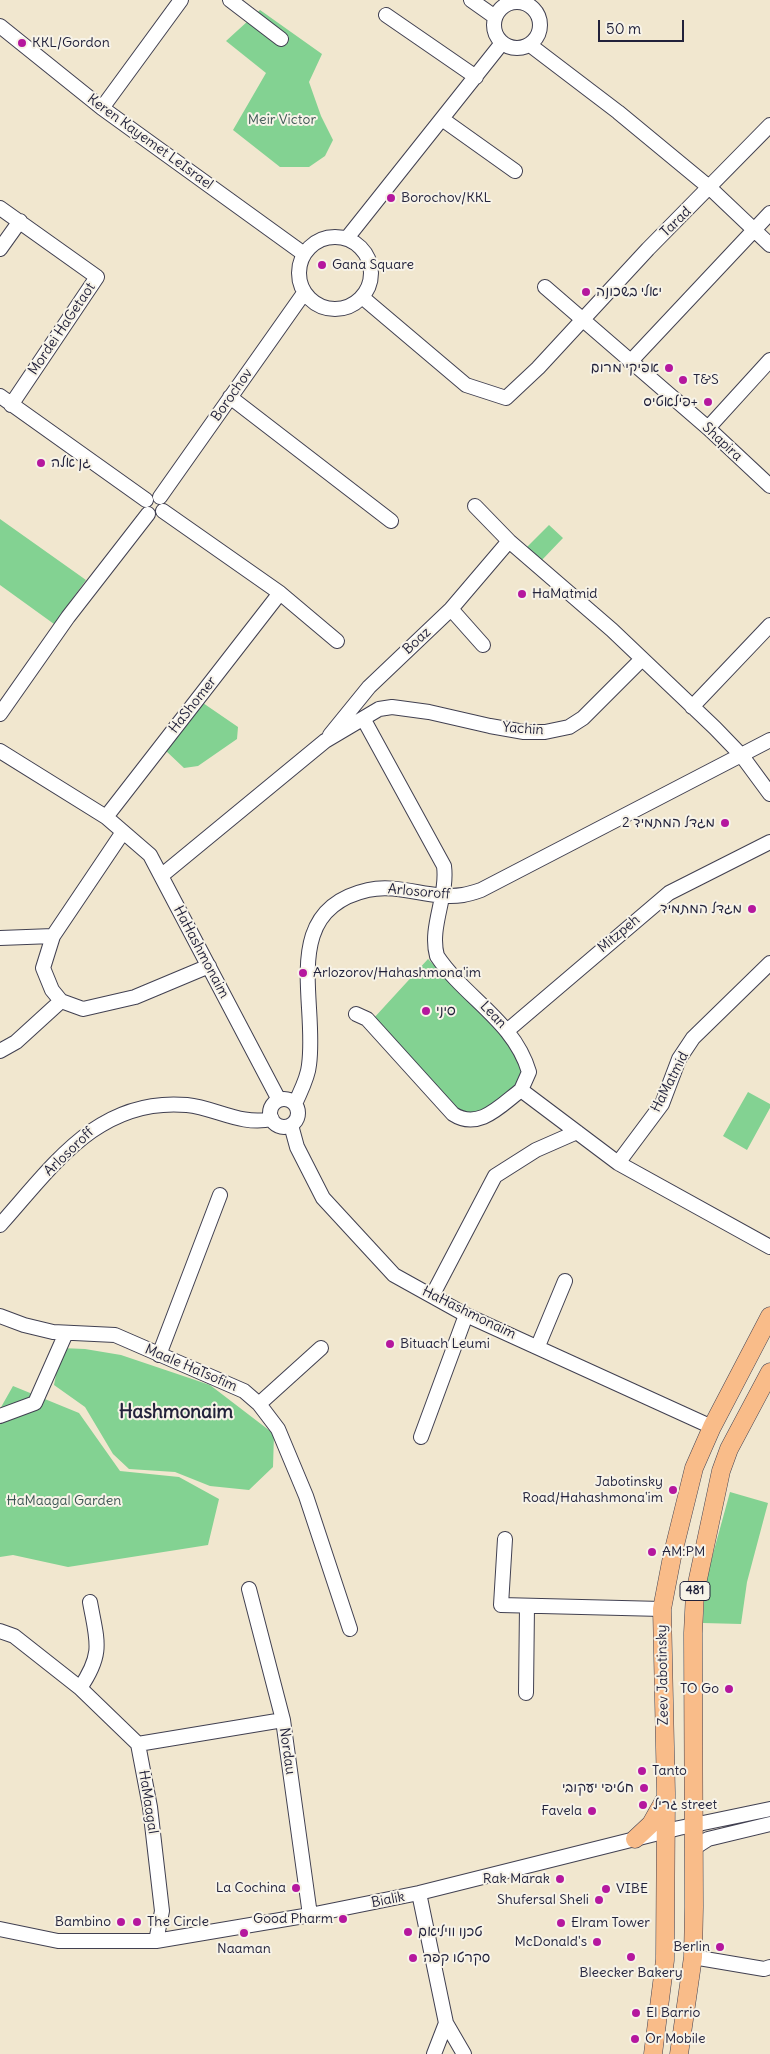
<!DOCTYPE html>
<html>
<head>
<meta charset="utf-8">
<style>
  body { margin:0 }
  #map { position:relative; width:770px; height:2054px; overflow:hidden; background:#f1e7cf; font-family:Delius,sans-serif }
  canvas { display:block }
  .scale { position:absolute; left:598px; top:20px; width:86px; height:22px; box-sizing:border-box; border:2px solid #22223b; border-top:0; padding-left:6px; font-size:15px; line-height:18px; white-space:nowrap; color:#22223b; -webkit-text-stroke:4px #f7f3e8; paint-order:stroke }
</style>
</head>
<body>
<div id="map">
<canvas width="770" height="2054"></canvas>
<div class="scale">50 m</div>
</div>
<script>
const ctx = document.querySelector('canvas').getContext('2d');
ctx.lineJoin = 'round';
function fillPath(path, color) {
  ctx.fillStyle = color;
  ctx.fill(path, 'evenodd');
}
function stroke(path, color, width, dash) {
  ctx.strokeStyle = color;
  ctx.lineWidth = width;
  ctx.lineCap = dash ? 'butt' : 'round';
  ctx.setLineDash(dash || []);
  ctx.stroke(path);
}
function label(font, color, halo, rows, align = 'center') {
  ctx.font = font + ' Delius,"Playpen Sans Hebrew",sans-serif';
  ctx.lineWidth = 4;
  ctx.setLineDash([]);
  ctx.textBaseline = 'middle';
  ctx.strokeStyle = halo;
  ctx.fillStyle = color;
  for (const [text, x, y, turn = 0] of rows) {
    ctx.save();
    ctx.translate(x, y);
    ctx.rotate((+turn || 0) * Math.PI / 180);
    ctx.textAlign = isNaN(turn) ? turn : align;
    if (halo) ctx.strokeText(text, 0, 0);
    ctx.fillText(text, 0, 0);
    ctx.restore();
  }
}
const green = new Path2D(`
  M260,10L322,54L309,82L321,116L333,140L325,156L309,167H280L233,130L266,73L226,41Z
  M0,519L86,580L54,624L0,585Z
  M549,525L563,538L541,561L527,547Z
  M203,703L238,727L237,739L198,766L184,768L165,750Z
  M428,959C447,978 530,1050 522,1076C517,1094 495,1105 481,1115L455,1111L373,1019Z
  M748,1092L770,1104V1108L747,1150L723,1136Z
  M61,1348L85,1349L121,1355L210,1385L274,1434L273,1467L249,1490L210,1486L175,1472L129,1469L113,1454L85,1407L54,1385Z
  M13,1386L79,1413L120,1471L179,1477L219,1499L208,1545L68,1567L13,1555L0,1557V1409Z
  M730,1492L768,1503L747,1582L741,1624L703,1623L705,1583Z`);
const minor = new Path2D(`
  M230,0L281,39
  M471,0L495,17
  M494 25a23 23 0 1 1 46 0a23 23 0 1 1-46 0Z
  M386,15L476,77
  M0,26L102,108L304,254
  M530,45L618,112L710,188L770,245
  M102,108L181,0
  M442,119L515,171
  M0,208L97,277L11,405
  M299 273a36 36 0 1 1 72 0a36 36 0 1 1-72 0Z
  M347,238L502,43
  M0,249L20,221
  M545,287L708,428L770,486
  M362,297L466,385L506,398L538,368L648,249L770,125
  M630,362L770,213
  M0,396L146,500
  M230,397L391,521
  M708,428L770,360
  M160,497L304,293
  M475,506L509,541L612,630L715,728L742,756L770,794
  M163,511L280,593L337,641
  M451,609L483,645
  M692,707L770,625
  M0,714L68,617L148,514
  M364,720L444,866C448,896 429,927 437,956C465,998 514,1021 529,1072L521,1090L618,1163L770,1247
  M330,735L369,687L451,609L509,541
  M0,751L106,817L150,855L279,1100
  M106,817L280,593
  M123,832L53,936L43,968L52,990L61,1001L83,1009L135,997L209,966
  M161,876L325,741L379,709L392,707L429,712L490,726L524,732H545L569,727L583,718L642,659
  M0,938L53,936
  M356,1014L367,1019L453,1114C479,1131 501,1105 521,1090
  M508,1030L669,893L770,842
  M0,1051L16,1042L61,1001
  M270 1113a14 14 0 1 1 28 0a14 14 0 1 1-28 0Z
  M295,1104C300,1092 308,1078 309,1065C318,1002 278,910 368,890C400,883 431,900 463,895C469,894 475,892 481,890L770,740
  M291,1125L297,1147L323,1198L394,1275L466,1315L712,1427
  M618,1163L662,1104L679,1059L693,1038L770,963
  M0,1225C53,1166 98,1097 187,1105C216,1108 241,1126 272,1119
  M432,1296L495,1176L536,1150L577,1132
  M0,1316L24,1325L53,1332L115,1335L244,1391L259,1404L278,1429L306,1496L350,1629
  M538,1346L565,1281
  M159,1355L220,1195
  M259,1404L321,1348
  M0,1416L35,1403L66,1333
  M421,1437L466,1315
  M505,1539L501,1605L662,1609
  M249,1589L283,1720L310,1915
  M0,1631L14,1636L80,1688L138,1744L150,1807L162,1911L156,1941
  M80,1688C104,1653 97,1641 90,1602
  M526,1693L527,1606
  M138,1744L283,1720
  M694,1848L708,1839L770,1824
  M419,1893L446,2023L464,2054
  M0,1929L58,1941H156L310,1915L419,1893L679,1828L770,1809
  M693,1957L764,1969L770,1967
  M434,2054L446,2023`);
const major = new Path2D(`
  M635,1839L651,1824L664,1801
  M653,2054L665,1960L666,1793L662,1609L672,1557L694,1468L712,1427L770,1316
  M679,2054L693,1957L694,1907L693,1633L695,1593L721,1471L729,1449L770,1372`);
const markers = [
  [22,43,5,"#b5179e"],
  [391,198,5,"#b5179e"],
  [322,265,5,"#b5179e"],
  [586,292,5,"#b5179e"],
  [669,368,5,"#b5179e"],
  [683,380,5,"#b5179e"],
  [708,402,5,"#b5179e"],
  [41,463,5,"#b5179e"],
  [522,594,5,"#b5179e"],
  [725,823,5,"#b5179e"],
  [752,909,5,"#b5179e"],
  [303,973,5,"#b5179e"],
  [426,1011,5,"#b5179e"],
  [390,1344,5,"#b5179e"],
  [673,1490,5,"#b5179e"],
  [652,1552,5,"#b5179e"],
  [729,1689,5,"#b5179e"],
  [642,1771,5,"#b5179e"],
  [644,1788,5,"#b5179e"],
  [643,1805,5,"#b5179e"],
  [592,1811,5,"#b5179e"],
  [560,1879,5,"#b5179e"],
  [296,1888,5,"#b5179e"],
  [606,1889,5,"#b5179e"],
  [599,1900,5,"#b5179e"],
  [343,1919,5,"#b5179e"],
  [121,1922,5,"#b5179e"],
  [137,1922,5,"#b5179e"],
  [561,1923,5,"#b5179e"],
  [408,1932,5,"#b5179e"],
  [244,1933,5,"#b5179e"],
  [597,1942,5,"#b5179e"],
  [720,1947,5,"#b5179e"],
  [631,1957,5,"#b5179e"],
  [413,1958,5,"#b5179e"],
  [636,2013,5,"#b5179e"],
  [635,2039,5,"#b5179e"]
];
const shields = [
  [695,1591,30]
];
const shieldNames = [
  ["481",695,1591]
];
const poiNames = [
  ["KKL/Gordon",32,43],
  ["Borochov/KKL",401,198],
  ["Gana Square",332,265],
  ["יאלי בשכונה",596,292],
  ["אפיקי מרום",659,368,"right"],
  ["T&S",693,380],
  ["פילאטיס+",698,402,"right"],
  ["גן אלה",51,463],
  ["HaMatmid",532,594],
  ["מגדל המתמיד 2",715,823,"right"],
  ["מגדל המתמיד",742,909,"right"],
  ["Arlozorov/Hahashmona'im",313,973],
  ["סיני",436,1011],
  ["Bituach Leumi",400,1344],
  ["Jabotinsky",663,1482,"right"],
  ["Road/Hahashmona'im",663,1498,"right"],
  ["AM:PM",662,1552],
  ["TO Go",719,1689,"right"],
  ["Tanto",652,1771],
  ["חטיפי יעקובי",634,1788,"right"],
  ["גריל street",653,1805],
  ["Favela",582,1811,"right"],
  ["Rak Marak",550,1879,"right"],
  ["La Cochina",286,1888,"right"],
  ["VIBE",616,1889],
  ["Shufersal Sheli",589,1900,"right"],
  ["Good Pharm",333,1919,"right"],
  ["Bambino",111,1922,"right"],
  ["The Circle",147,1922],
  ["Elram Tower",571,1923],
  ["טכנו וויליאם",418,1932],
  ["McDonald's",587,1942,"right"],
  ["Berlin",710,1947,"right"],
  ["Naaman",244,1949,"center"],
  ["סקרטו קפה",423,1958],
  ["Bleecker Bakery",631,1973,"center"],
  ["El Barrio",646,2013],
  ["Or Mobile",645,2039]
];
const parkNames = [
  ["Meir Victor",282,120],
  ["HaMaagal Garden",64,1501]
];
const streetNames = [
  ["Keren Kayemet LeIsrael",150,142,36],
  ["Tarad",676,222,-44],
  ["Mordei HaGetaot",62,329,-56],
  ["Borochov",232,395,-55],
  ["Shapira",722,442,43],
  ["Boaz",417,641,-43],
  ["HaShomer",193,705,-52],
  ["Yachin",523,729,4],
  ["Arlosoroff",419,892,5],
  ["Mitzpeh",619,934,-40],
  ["HaHashmonaim",201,952,62],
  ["Lean",493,1015,46],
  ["HaMatmid",670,1082,-63],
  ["Arlosoroff",69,1152,-44],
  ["HaHashmonaim",469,1313,26],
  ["Maale HaTsofim",191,1368,23],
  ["Zeev Jabotinsky",663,1675,-91],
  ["Nordau",287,1751,82],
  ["HaMaagal",148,1802,81],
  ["Bialik",388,1900,-11]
];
const districtNames = [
  ["Hashmonaim",176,1413]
];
fillPath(green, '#83d292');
stroke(minor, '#414051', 16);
stroke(major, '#414051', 19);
stroke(minor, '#fff', 14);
stroke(major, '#f9bc89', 18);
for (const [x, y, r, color] of markers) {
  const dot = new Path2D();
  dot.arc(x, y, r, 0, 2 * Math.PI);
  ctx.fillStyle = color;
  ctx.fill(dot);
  stroke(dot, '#f7f3e8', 2);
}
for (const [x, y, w] of shields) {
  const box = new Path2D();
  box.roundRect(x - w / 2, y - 9.5, w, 19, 4);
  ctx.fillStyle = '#f7f3e8';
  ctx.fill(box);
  stroke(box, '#22223b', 1);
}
label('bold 12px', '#22223b', null, shieldNames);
label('14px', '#22223b', '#f7f3e8', poiNames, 'left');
label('14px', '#3f5755', '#f7f3e8', parkNames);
label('14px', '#22223b', '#f7f3e8', streetNames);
label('bold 19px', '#22223b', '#f7f3e8', districtNames);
</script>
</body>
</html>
